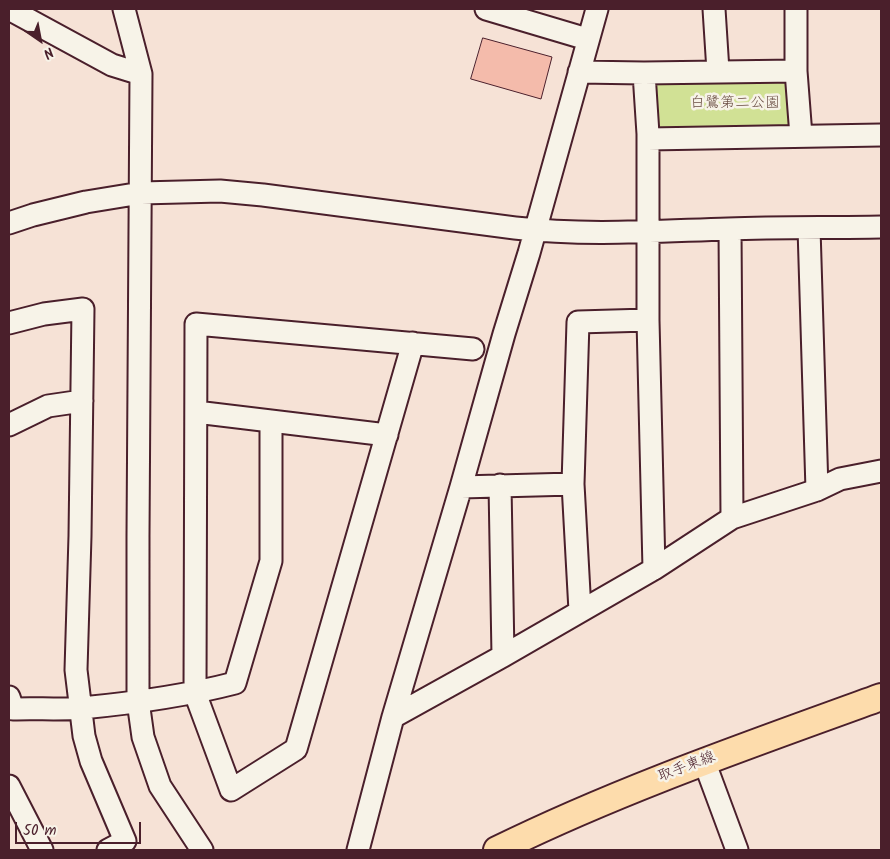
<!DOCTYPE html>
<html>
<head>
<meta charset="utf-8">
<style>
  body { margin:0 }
  #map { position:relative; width:890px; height:859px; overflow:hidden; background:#f6e2d6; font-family:Kalam,sans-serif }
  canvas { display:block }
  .frame { position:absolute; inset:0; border:10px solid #4a1f2b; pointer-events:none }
  .north { position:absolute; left:15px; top:15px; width:50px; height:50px; -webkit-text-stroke:4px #f7f3e8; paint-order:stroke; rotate:147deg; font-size:14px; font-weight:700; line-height:20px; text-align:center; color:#4a1f2b }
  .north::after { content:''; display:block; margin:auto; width:18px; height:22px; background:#4a1f2b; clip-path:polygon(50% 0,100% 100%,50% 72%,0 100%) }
  .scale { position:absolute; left:15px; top:822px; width:126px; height:22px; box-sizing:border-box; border:2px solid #4a1f2b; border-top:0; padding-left:6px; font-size:15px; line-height:18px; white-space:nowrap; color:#4a1f2b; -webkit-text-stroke:4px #f7f3e8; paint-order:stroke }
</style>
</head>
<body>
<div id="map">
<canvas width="890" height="859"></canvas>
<div class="frame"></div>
<div class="north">N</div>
<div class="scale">50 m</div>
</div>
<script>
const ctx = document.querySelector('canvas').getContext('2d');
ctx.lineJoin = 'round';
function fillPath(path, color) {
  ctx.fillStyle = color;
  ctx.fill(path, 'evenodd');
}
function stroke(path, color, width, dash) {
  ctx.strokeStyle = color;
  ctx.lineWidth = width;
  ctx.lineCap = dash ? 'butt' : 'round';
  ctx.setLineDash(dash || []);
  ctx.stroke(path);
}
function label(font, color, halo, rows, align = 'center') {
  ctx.font = font + ' Kalam,"Klee One",sans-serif';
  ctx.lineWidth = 5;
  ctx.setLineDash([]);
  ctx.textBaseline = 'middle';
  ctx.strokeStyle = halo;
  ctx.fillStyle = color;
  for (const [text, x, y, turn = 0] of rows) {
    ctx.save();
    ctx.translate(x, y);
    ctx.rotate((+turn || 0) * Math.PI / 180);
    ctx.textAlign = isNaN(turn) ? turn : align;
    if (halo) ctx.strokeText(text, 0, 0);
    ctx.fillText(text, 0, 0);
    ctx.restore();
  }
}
const green = new Path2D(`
  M792,75L796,132L648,134L652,76Z`);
const building = new Path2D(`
  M483,38L552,57L541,99L471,79Z`);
const minor = new Path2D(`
  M9,9L112,65L141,74
  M124,9L141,74L138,536V701L143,737L160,786L202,850
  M486,9L587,39
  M714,9L718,71
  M796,71L801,136
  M579,72L644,73L796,71V9
  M644,73L648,134V320L654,569
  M648,139L881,135
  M9,223L33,215L86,202L141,193L220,191L263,195L515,228C586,236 657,231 728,229C779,227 830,228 881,227
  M809,228L817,490
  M730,229L732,518
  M9,323L44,314L83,309L80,536L76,670L84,736L91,761L125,841L108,850
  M413,343L296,749L231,790L195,693L196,324L473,349
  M196,412L387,435
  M9,425L48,406L82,401
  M500,485L503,656
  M461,487L573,484
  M580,611L573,484L578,322L648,320
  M9,697L13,709C36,708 59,710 82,708C134,703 185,696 235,683L271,561V421
  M393,717L503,656L654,569L732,518L817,490L840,479L881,471
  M704,761L737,850
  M9,786L42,850
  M358,850L393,717L461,487L504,334L529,253L597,9`);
const major = new Path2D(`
  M497,850C621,789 752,744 881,697`);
const parkNames = [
  ["白鷺第二公園",735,104]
];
const streetNames = [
  ["取手東線",687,768,-21]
];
fillPath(green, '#d1e195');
fillPath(building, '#f4bbab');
stroke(building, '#4a1f2b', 1);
stroke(minor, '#4a1f2b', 25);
stroke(major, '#4a1f2b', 30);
stroke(minor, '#f7f3e8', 21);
stroke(major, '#fddcac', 26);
label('15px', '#6c5046', '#f7f3e8', parkNames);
label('15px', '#4a1f2b', '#f7f3e8', streetNames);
</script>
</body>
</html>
